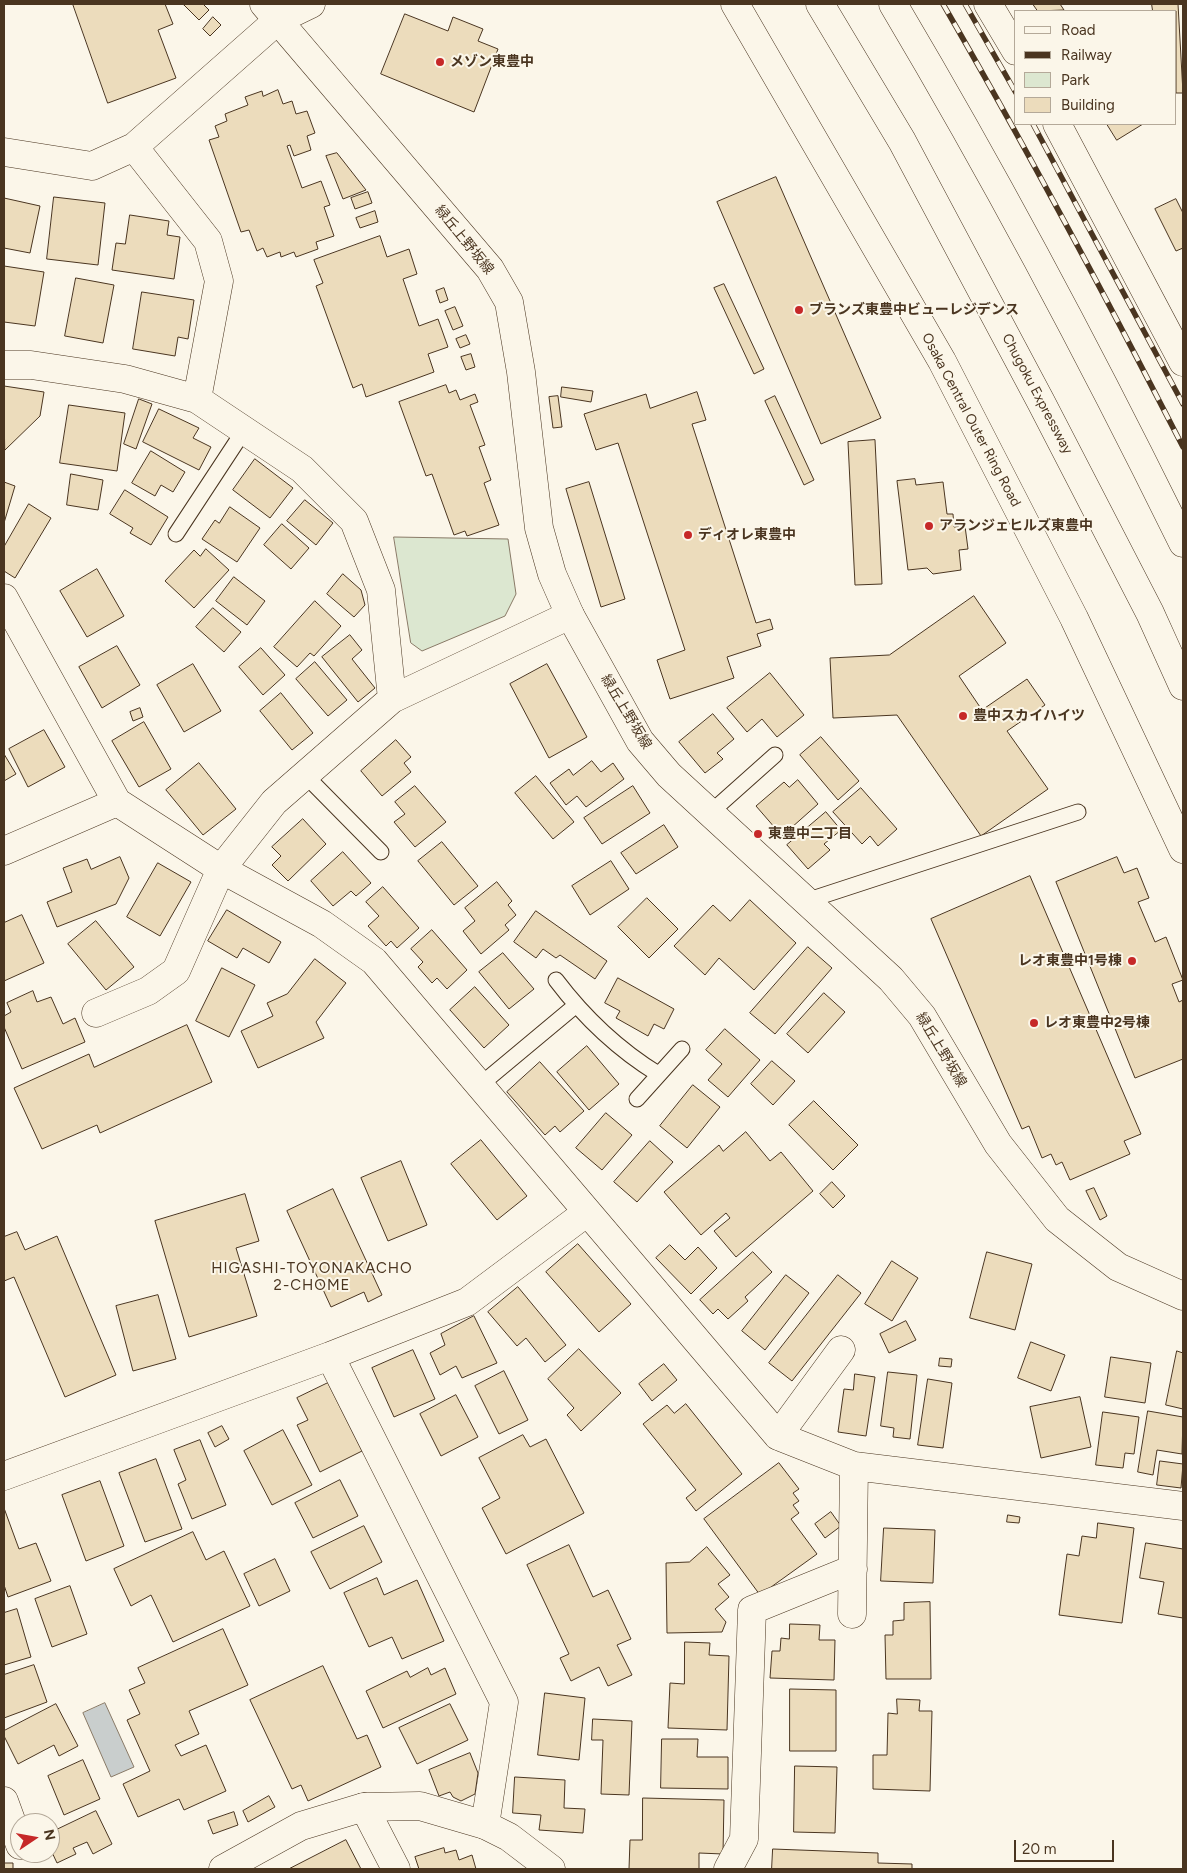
<!DOCTYPE html>
<html>
<head>
<meta charset="utf-8">
<style>
  body { margin:0 }
  #map { position:relative; width:1187px; height:1873px; overflow:hidden; background:#fbf6e9; font-family:Figtree,sans-serif }
  canvas { display:block }
  .frame { position:absolute; inset:0; border:5px solid #4a3520; pointer-events:none }
  .legend { position:absolute; left:1014px; top:10px; width:162px; height:115px; box-sizing:border-box; background:#fbf6e9; border:1px solid #b4a999; margin:0; padding:6px 9px; list-style:none; font-size:15px; color:#4a3520 }
  .legend li { display:flex; align-items:center; gap:10px; height:25px }
  .legend b { width:25px; border:1px solid #b4a999 }
  .north { position:absolute; left:10px; top:1813px; width:50px; height:50px; box-sizing:border-box; background:#fbf6e9; border:1px solid #b4a999; border-radius:50%; rotate:78deg; font-size:14px; font-weight:700; line-height:20px; text-align:center; color:#4a3520 }
  .north::after { content:''; display:block; margin:auto; width:18px; height:22px; background:#c62828; clip-path:polygon(50% 0,100% 100%,50% 72%,0 100%) }
  .scale { position:absolute; left:1014px; top:1840px; width:100px; height:22px; box-sizing:border-box; border:2px solid #4a3520; border-top:0; padding-left:6px; font-size:15px; line-height:18px; white-space:nowrap; color:#4a3520; -webkit-text-stroke:4px #fbf6e9; paint-order:stroke }
</style>
</head>
<body>
<div id="map">
<canvas width="1187" height="1873"></canvas>
<div class="frame"></div>
<ul class="legend">
<li><b style="height:6px;background:#fbf6e9"></b>Road</li>
<li><b style="height:6px;background:#4a3520"></b>Railway</li>
<li><b style="height:14px;background:#dce7d0"></b>Park</li>
<li><b style="height:14px;background:#ecdcbc"></b>Building</li>
</ul>
<div class="north">N</div>
<div class="scale">20 m</div>
</div>
<script>
const ctx = document.querySelector('canvas').getContext('2d');
ctx.lineJoin = 'round';
function fillPath(path, color) {
  ctx.fillStyle = color;
  ctx.fill(path, 'evenodd');
}
function stroke(path, color, width, dash) {
  ctx.strokeStyle = color;
  ctx.lineWidth = width;
  ctx.lineCap = dash ? 'butt' : 'round';
  ctx.setLineDash(dash || []);
  ctx.stroke(path);
}
function label(font, color, halo, rows, align = 'center') {
  ctx.font = font + ' Figtree,"Noto Sans JP",sans-serif';
  ctx.lineWidth = 4;
  ctx.setLineDash([]);
  ctx.textBaseline = 'middle';
  ctx.strokeStyle = halo;
  ctx.fillStyle = color;
  for (const [text, x, y, turn = 0] of rows) {
    ctx.save();
    ctx.translate(x, y);
    ctx.rotate((+turn || 0) * Math.PI / 180);
    ctx.textAlign = isNaN(turn) ? turn : align;
    if (halo) ctx.strokeText(text, 0, 0);
    ctx.fillText(text, 0, 0);
    ctx.restore();
  }
}
const green = new Path2D(`
  M394,537L508,539L516,594L505,616L422,651L411,643Z`);
const water = new Path2D(`
  M105,1703L134,1767L111,1777L83,1713Z`);
const building = new Path2D(`
  M73,4H165L173,24L158,30L176,78L108,103Z
  M185,4H203L209,10L199,20L184,5Z
  M1033,4H1060L1064,10L1038,11Z
  M1152,4H1178L1183,93H1176V11H1153Z
  M405,14L448,31L453,17L483,29L478,41L498,49L474,112L381,74Z
  M213,17L221,25L210,36L203,29Z
  M278,90L283,104L292,101L296,114L307,111L315,133L307,136L311,150L294,156L290,145L287,146L302,188L321,181L330,205L324,207L334,236L316,242L318,249L296,257L294,252L281,257L280,252L267,257L263,248L257,251L249,230L241,232L209,140L219,137L215,126L227,121L225,114L248,105L245,97L262,91L263,96Z
  M1107,124H1143L1117,140Z
  M337,153L366,190L343,199L326,156Z
  M776,177L881,418L821,444L717,202Z
  M368,192L372,203L355,209L351,198Z
  M54,197L105,203L98,265L47,259Z
  M4,198L40,206L30,253L4,248Z
  M1176,199L1183,213V248L1176,251L1155,209Z
  M375,211L378,222L360,228L356,218Z
  M130,215L169,221L167,235L180,237L174,279L112,270L116,243L125,244Z
  M380,236L387,257L409,249L417,274L403,279L419,326L438,319L448,347L428,354L434,372L366,397L362,384L353,388L316,286L323,283L314,260Z
  M4,266L44,272L35,326L4,322Z
  M76,278L114,285L103,343L65,336Z
  M724,284L764,369L754,374L714,288Z
  M444,288L448,300L440,303L436,291Z
  M142,292L194,300L188,339L178,337L175,356L133,349Z
  M455,307L463,326L453,330L445,311Z
  M466,335L470,344L460,348L456,339Z
  M471,354L475,367L466,370L461,357Z
  M446,385L449,393L456,390L460,400L475,394L478,402L470,405L485,445L479,447L491,480L484,483L499,525L467,536L465,531L454,535L432,474L426,476L399,402Z
  M4,386L44,392L40,416L5,450Z
  M562,387L593,391L591,402L561,397Z
  M697,392L706,420L692,424L756,623L770,619L773,629L757,634L761,646L727,657L734,678L670,699L657,660L685,650L618,443L596,450L584,414L646,394L650,408Z
  M558,396L562,427L553,428L549,397Z
  M775,396L814,480L804,485L765,401Z
  M139,399L152,404L136,449L124,444Z
  M69,405L125,413L117,471L60,463Z
  M159,409L199,428L193,438L211,447L199,470L143,442Z
  M875,440L882,584L855,585L848,442Z
  M151,451L185,472L173,492L161,485L155,496L132,483Z
  M255,459L293,488L270,518L233,490Z
  M71,474L103,480L98,510L67,505Z
  M915,479L916,485L943,482L947,514H953L954,527L965,526L968,549L959,550L961,570L933,574L927,568L908,570L897,481Z
  M4,482L15,486L4,523Z
  M589,482L625,599L601,607L566,489Z
  M125,490L168,517L151,545L130,533L133,528L110,514Z
  M305,500L333,523L316,545L287,521Z
  M29,504L51,518L15,578L4,571V547Z
  M230,507L260,528L237,562L202,539L215,520L219,523Z
  M282,524L309,548L291,569L264,545Z
  M206,549L229,570L194,608L165,581L194,550L200,556Z
  M97,569L124,616L87,637L60,591Z
  M343,574L361,590L365,605L354,617L327,594Z
  M234,577L265,601L247,625L216,601Z
  M974,596L1006,643L959,676L982,710L1027,679L1045,705L1007,731L1048,789L981,836L897,715L833,718L830,658L889,655Z
  M315,601L341,626L314,656L310,653L297,667L274,647Z
  M213,608L241,632L224,652L196,627Z
  M350,635L362,650L352,659L375,688L358,702L322,657Z
  M117,646L140,685L102,708L79,667Z
  M261,648L285,675L263,695L239,667Z
  M315,662L347,700L328,716L296,679Z
  M193,664L221,711L184,732L157,685Z
  M547,664L587,737L549,758L510,684Z
  M770,673L804,715L777,737L762,719L747,732L727,708Z
  M281,693L313,733L292,750L260,711Z
  M140,708L143,717L133,721L130,712Z
  M713,714L734,739L717,753L723,759L705,773L679,742Z
  M144,722L171,769L139,787L112,741Z
  M44,730L65,767L28,787L9,749Z
  M821,737L859,781L838,800L800,755Z
  M396,740L411,757L404,763L411,772L382,796L361,771Z
  M4,754L16,774L4,781Z
  M592,761L601,772L613,763L624,779L586,807L577,796L566,805L550,783L569,769L573,775Z
  M199,763L236,809L203,835L166,790Z
  M536,776L574,822L553,839L515,793Z
  M798,780L818,804L782,836L756,806L784,782L789,787Z
  M415,786L446,822L415,847L394,822L405,814L395,802Z
  M633,786L650,813L602,844L584,818Z
  M861,788L897,829L878,846L870,836L862,844L833,812Z
  M826,812L841,830L824,844L830,850L808,869L787,845Z
  M303,819L326,844L288,881L272,865L281,856L272,847Z
  M664,825L678,847L636,874L621,853Z
  M442,842L478,886L454,905L418,861Z
  M343,852L371,883L356,896L351,891L333,906L311,881Z
  M120,857L129,878L116,904L57,927L47,902L72,892L63,868L87,859L91,869Z
  M1117,857L1124,873L1137,868L1149,898L1138,902L1155,942L1166,937L1183,980L1172,984L1179,1002L1183,1000V1059L1135,1078L1056,882Z
  M611,861L629,889L590,915L572,886Z
  M158,863L191,882L160,936L127,917Z
  M1030,876L1141,1134L1124,1141L1130,1154L1070,1180L1062,1162L1056,1165L1051,1154L1042,1158L1029,1126L1022,1129L931,919Z
  M497,882L512,901L508,905L516,915L505,925L509,930L481,954L463,931L475,921L465,908Z
  M383,887L419,928L397,948L391,941L386,946L368,926L379,916L366,902Z
  M647,898L678,929L649,958L618,927Z
  M750,900L796,943L754,990L719,958L705,975L674,946L713,905L730,921Z
  M227,910L281,942L269,963L243,948L237,958L208,941Z
  M536,911L607,961L595,979L560,955L556,958L543,949L536,958L514,942Z
  M22,915L44,963L4,981V923Z
  M96,921L134,967L106,990L68,944Z
  M432,930L467,970L447,989L437,978L432,983L418,967L423,962L411,949Z
  M808,947L832,968L775,1034L750,1013Z
  M503,953L534,989L509,1009L479,972Z
  M315,959L346,983L316,1022L324,1038L258,1068L241,1031L273,1016L267,1003L287,994Z
  M222,968L255,985L229,1037L196,1021Z
  M618,978L674,1009L664,1029L654,1024L648,1036L616,1018L620,1011L605,1003Z
  M475,987L509,1025L484,1048L450,1010Z
  M33,991L37,1002L51,997L63,1024L75,1018L85,1042L22,1069L4,1027V1016L11,1012L7,1003Z
  M824,993L845,1012L808,1053L787,1034Z
  M187,1025L212,1082L100,1133L97,1125L42,1149L14,1088L89,1054L94,1067Z
  M725,1029L760,1060L728,1097L708,1080L722,1064L706,1050Z
  M587,1046L619,1084L589,1110L557,1072Z
  M772,1061L795,1081L773,1105L751,1084Z
  M540,1062L584,1111L560,1132L555,1126L545,1135L507,1092Z
  M693,1085L720,1107L687,1148L660,1126Z
  M814,1101L858,1145L833,1170L789,1125Z
  M606,1113L632,1135L602,1170L576,1148Z
  M746,1132L770,1161L781,1152L813,1191L736,1257L714,1231L730,1218L726,1213L701,1235L664,1192L719,1145L723,1151Z
  M481,1140L527,1196L497,1220L451,1164Z
  M650,1141L673,1162L637,1202L614,1182Z
  M401,1161L427,1225L388,1241L361,1178Z
  M832,1182L845,1196L833,1208L820,1194Z
  M1094,1188L1107,1216L1100,1220L1086,1191Z
  M333,1189L382,1295L368,1302L364,1292L331,1307L287,1211Z
  M245,1194L259,1241L236,1248L257,1316L189,1337L155,1221Z
  M17,1232L25,1250L57,1236L116,1375L65,1397L14,1277L4,1281V1237Z
  M578,1244L631,1304L599,1332L546,1272Z
  M670,1245L685,1260L698,1247L717,1268L691,1294L656,1258Z
  M753,1252L772,1272L745,1297L748,1301L728,1319L718,1309L713,1314L700,1300Z
  M987,1252L1032,1264L1015,1330L970,1318Z
  M892,1261L918,1278L892,1321L865,1304Z
  M786,1275L809,1293L765,1350L742,1331Z
  M838,1275L861,1293L792,1381L769,1363Z
  M518,1287L566,1345L545,1362L526,1338L517,1346L488,1312Z
  M158,1295L176,1359L133,1371L116,1306Z
  M474,1316L497,1363L462,1378L456,1366L440,1375L430,1353L445,1345L441,1334Z
  M906,1321L916,1340L889,1353L880,1334Z
  M1031,1342L1065,1355L1051,1391L1018,1378Z
  M579,1349L621,1393L581,1431L567,1415L574,1408L548,1379Z
  M413,1350L435,1399L394,1417L372,1368Z
  M1177,1351L1183,1353V1409L1166,1405Z
  M1111,1357L1151,1363L1145,1403L1105,1397Z
  M940,1358L952,1359L951,1367L939,1366Z
  M664,1364L677,1380L652,1401L639,1384Z
  M504,1371L528,1420L499,1434L475,1386Z
  M888,1372L917,1375L910,1439L893,1437L894,1428L881,1426Z
  M855,1374L875,1377L866,1436L838,1432L844,1389L853,1390Z
  M928,1379L952,1383L943,1448L918,1445Z
  M328,1383L362,1451L320,1472L297,1425L308,1420L297,1398Z
  M456,1395L478,1437L441,1456L420,1414Z
  M1080,1397L1091,1447L1041,1458L1030,1407Z
  M686,1404L742,1474L696,1511L686,1498L696,1490L643,1424L667,1405L674,1413Z
  M1148,1411L1183,1417L1182,1454L1157,1450L1153,1475L1138,1472Z
  M1103,1412L1139,1417L1134,1454L1125,1453L1123,1468L1096,1465Z
  M222,1426L229,1439L215,1447L208,1433Z
  M283,1430L312,1485L272,1505L244,1451Z
  M523,1435L530,1447L546,1439L584,1513L506,1554L482,1508L500,1498L479,1458Z
  M200,1440L226,1505L192,1519L178,1484L186,1480L174,1450Z
  M156,1459L182,1529L145,1542L119,1473Z
  M1160,1461L1183,1464L1181,1488L1157,1485Z
  M779,1463L799,1489L793,1493L799,1501L793,1505L799,1513L791,1519L817,1554L760,1595L704,1519Z
  M340,1480L358,1516L313,1538L295,1503Z
  M100,1481L124,1546L86,1561L62,1495Z
  M4,1508L19,1549L36,1543L51,1581L8,1597L4,1585Z
  M831,1512L841,1526L825,1538L815,1524Z
  M1008,1515L1020,1517L1019,1523L1007,1522Z
  M1098,1523L1134,1528L1122,1623L1059,1615L1067,1554L1079,1556L1082,1536L1096,1538Z
  M364,1526L382,1562L330,1589L311,1552Z
  M884,1528L935,1530L933,1583L881,1581Z
  M193,1532L206,1560L224,1551L250,1606L173,1642L151,1595L131,1606L114,1569Z
  M1146,1543L1183,1549V1618L1158,1614L1164,1582L1140,1578Z
  M569,1545L593,1597L608,1590L631,1639L617,1645L632,1675L608,1686L599,1667L571,1681L560,1658L569,1654L527,1565Z
  M707,1547L730,1575L718,1584L729,1597L715,1609L726,1622L722,1632L667,1633L666,1563L689,1562Z
  M275,1559L290,1591L259,1606L244,1574Z
  M377,1578L384,1595L417,1580L444,1641L402,1659L392,1637L369,1647L344,1593Z
  M70,1586L87,1634L52,1647L35,1599Z
  M930,1602L931,1679H886L885,1635H893V1621L904,1620V1603Z
  M17,1609L31,1657L4,1665V1613Z
  M790,1624L820,1625L819,1640H835L834,1680L770,1678L772,1651H780L781,1638L789,1639Z
  M223,1629L248,1685L189,1711L199,1734L175,1745L181,1756L206,1745L226,1791L184,1810L179,1799L138,1817L123,1784L150,1771L127,1720L140,1714L129,1690L145,1683L138,1668Z
  M685,1642L710,1643L709,1655L729,1656L727,1730L668,1728L670,1683L684,1684Z
  M34,1665L47,1702L4,1718V1675Z
  M323,1666L357,1739L367,1735L381,1767L308,1801L301,1785L292,1789L250,1700Z
  M428,1668L431,1675L445,1668L456,1694L383,1728L366,1691L407,1671L410,1677Z
  M790,1689L836,1690V1751H790Z
  M545,1693L585,1698L579,1760L538,1755Z
  M897,1699L920,1700L919,1711H932L930,1791L873,1789V1755H887L888,1713L897,1714Z
  M56,1704L78,1746L59,1756L54,1745L18,1764L4,1736V1731Z
  M450,1704L468,1740L417,1764L399,1728Z
  M593,1719L632,1721L629,1795L601,1794L603,1740H592Z
  M662,1739H698L697,1757H728V1789L661,1788Z
  M470,1753L478,1773L475,1794L461,1801L453,1797L450,1792L439,1796L429,1770Z
  M83,1760L100,1799L64,1815L48,1776Z
  M795,1766L837,1767L835,1833L794,1832Z
  M515,1777L565,1780L564,1808L585,1809L583,1833L539,1830L541,1815L513,1813Z
  M269,1796L275,1807L248,1822L243,1811Z
  M643,1798L724,1800L723,1854L699,1853V1869H629L630,1840H642Z
  M96,1811L112,1844L93,1854L87,1842L73,1848L76,1854L57,1863L50,1848V1833Z
  M234,1812L238,1825L213,1834L208,1821Z
  M346,1840L361,1869H289Z
  M444,1848L445,1853L456,1850L459,1860L472,1855L476,1869H419L415,1857Z
  M773,1849L878,1853V1863L912,1864V1869H772Z
  M5,1863H13V1869H4Z`);
const lane = new Path2D(`
  M176,534L243,432
  M305,775L381,852
  M710,813L775,755
  M806,901L1078,812
  M556,980C584,1017 619,1050 658,1074
  M479,1086L575,1006
  M637,1099L682,1049`);
const street = new Path2D(`
  M134,147L208,241L219,281L197,399
  M4,152L92,166L134,147L278,20
  M4,365H31L125,379L197,399L302,469L354,521L381,590L392,699
  M4,598L117,802L221,869L322,924L374,961L778,1436L854,1466L1183,1506
  M4,851L117,802
  M96,1013L148,991L176,971L221,869L274,802L392,699L570,615
  M330,1356L504,1702L485,1825
  M778,1436L841,1350
  M4,1476L330,1356L467,1302L586,1213
  M852,1614L854,1466
  M4,1801L20,1845
  M364,1807L396,1869
  M728,1869L744,1839L752,1610L853,1569`);
const secondary = new Path2D(`
  M264,4L490,269L509,302L521,372L539,528L552,574L570,615L640,741L669,775L891,979L922,1016L998,1144L1057,1219L1118,1267L1183,1296
  M278,20L311,4
  M223,1869L301,1826L364,1807L420,1806L485,1825L509,1837L551,1869`);
const primary = new Path2D(`
  M735,4L942,361L1074,618L1183,849
  M988,4L1016,51
  M1057,124L1183,362`);
const highway = new Path2D(`
  M820,4L902,141L1041,402L1150,613L1183,686
  M893,4C997,179 1093,360 1183,543`);
const rail = new Path2D(`
  M943,4C1027,149 1106,297 1183,447
  M965,4L1016,93
  M1033,124L1183,404`);
const markers = [
  [440,62,5,"#c62828"],
  [799,310,5,"#c62828"],
  [929,526,5,"#c62828"],
  [688,535,5,"#c62828"],
  [963,716,5,"#c62828"],
  [758,834,5,"#c62828"],
  [1132,961,5,"#c62828"],
  [1034,1023,5,"#c62828"]
];
const poiNames = [
  ["メゾン東豊中",450,62],
  ["ブランズ東豊中ビューレジデンス",809,310],
  ["アランジェヒルズ東豊中",939,526],
  ["ディオレ東豊中",698,535],
  ["豊中スカイハイツ",973,716],
  ["東豊中二丁目",768,834],
  ["レオ東豊中1号棟",1122,961,"right"],
  ["レオ東豊中2号棟",1044,1023]
];
const streetNames = [
  ["緑丘上野坂線",464,240,51],
  ["Chugoku Expressway",1037,394,62],
  ["Osaka Central Outer Ring Road",971,420,62],
  ["緑丘上野坂線",626,712,59],
  ["緑丘上野坂線",941,1050,59]
];
const neighbourhoodNames = [
  ["HIGASHI-TOYONAKACHO",312,1269],
  ["2-CHOME",312,1286]
];
fillPath(green, '#dce7d0');
stroke(green, '#887966', 1);
fillPath(water, '#c9cecd');
stroke(water, '#887966', 1);
fillPath(building, '#ecdcbc');
stroke(building, '#4a3520', 1);
stroke(lane, '#4a3520', 17);
stroke(street, '#4a3520', 29);
stroke(secondary, '#4a3520', 29);
stroke(primary, '#4a3520', 29);
stroke(highway, '#4a3520', 29);
stroke(lane, '#fbf6e9', 15);
stroke(street, '#fbf6e9', 28);
stroke(secondary, '#fbf6e9', 28);
stroke(primary, '#fbf6e9', 28);
stroke(highway, '#fbf6e9', 28);
stroke(rail, '#4a3520', 5.5);
stroke(rail, '#fbf6e9', 4, [11]);
for (const [x, y, r, color] of markers) {
  const dot = new Path2D();
  dot.arc(x, y, r, 0, 2 * Math.PI);
  ctx.fillStyle = color;
  ctx.fill(dot);
  stroke(dot, '#fbf6e9', 2);
}
label('bold 14px', '#4a3520', '#fbf6e9', poiNames, 'left');
label('14px', '#4a3520', '#fbf6e9', streetNames);
ctx.letterSpacing = '1px';
label('15px', '#4a3520', '#fbf6e9', neighbourhoodNames);
ctx.letterSpacing = '0px';
</script>
</body>
</html>
